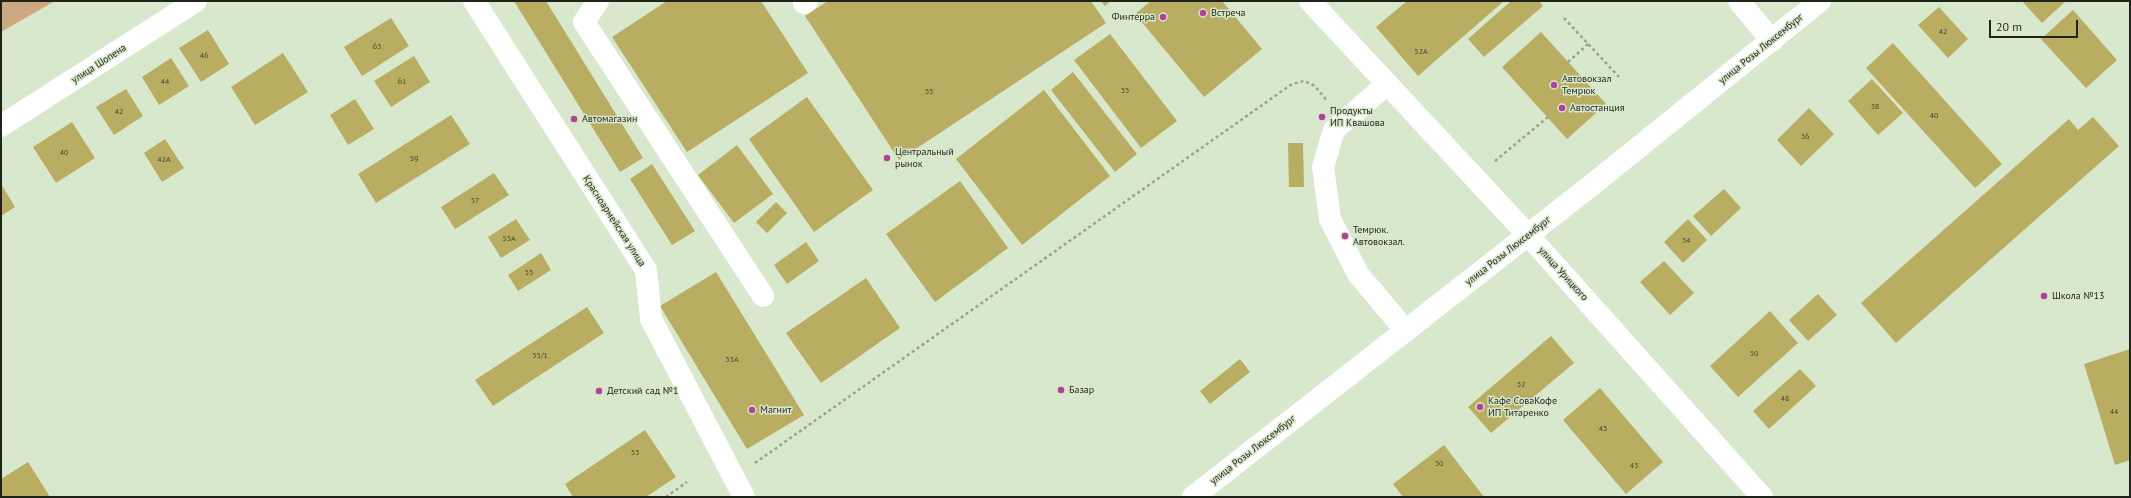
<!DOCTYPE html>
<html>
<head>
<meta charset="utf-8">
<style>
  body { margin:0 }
  #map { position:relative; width:2131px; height:498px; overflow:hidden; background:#d8e8cc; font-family:"PT Sans",sans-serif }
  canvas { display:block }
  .frame { position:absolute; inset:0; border:2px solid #1f241a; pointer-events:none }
  .scale { position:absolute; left:1989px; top:20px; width:89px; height:18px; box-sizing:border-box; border:2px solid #1f241a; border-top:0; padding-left:5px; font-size:12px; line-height:14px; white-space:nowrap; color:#1f241a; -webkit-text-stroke:3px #d8e8cc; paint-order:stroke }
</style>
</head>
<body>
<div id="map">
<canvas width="2131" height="498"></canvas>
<div class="frame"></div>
<div class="scale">20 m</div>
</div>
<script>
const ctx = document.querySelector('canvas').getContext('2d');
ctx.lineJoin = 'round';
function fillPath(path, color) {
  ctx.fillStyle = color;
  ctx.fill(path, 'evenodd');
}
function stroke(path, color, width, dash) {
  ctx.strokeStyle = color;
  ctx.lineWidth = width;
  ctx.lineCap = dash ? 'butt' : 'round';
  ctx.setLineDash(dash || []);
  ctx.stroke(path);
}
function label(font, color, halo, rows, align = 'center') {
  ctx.font = font + ' "PT Sans",sans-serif';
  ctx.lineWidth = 3;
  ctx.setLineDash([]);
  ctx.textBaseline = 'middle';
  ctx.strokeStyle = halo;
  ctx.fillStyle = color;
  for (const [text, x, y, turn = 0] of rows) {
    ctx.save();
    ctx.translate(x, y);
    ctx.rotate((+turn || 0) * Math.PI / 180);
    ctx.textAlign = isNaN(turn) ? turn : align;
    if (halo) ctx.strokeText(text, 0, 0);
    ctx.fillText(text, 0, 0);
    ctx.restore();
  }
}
const green = new Path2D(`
  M1,1H55L1,32Z`);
const building = new Path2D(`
  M514,1H546L643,158L620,172Z
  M667,1H761L808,73L687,152L612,37Z
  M828,1H1091L1106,23L899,160L805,16Z
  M1101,1H1110L1105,6Z
  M1151,1H1222L1262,49L1204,97L1135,14Z
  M1407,1H1504L1418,76L1376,27Z
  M1511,1H1539L1543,6L1484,57L1468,39Z
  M2022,1H2066L2042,23Z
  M1939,7L1968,39L1948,58L1918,25Z
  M2073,10L2117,60L2086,88L2041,39Z
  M391,18L409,46L362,76L344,47Z
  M208,30L229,64L201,82L179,48Z
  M1541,32L1606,104L1567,139L1502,67Z
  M1110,34L1177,121L1141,148L1074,60Z
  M1893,43L2002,164L1975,188L1866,68Z
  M283,53L308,92L255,125L231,87Z
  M414,56L430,82L391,107L374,81Z
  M171,58L189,86L159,105L142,77Z
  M1073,72L1137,154L1115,172L1051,90Z
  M1872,79L1903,113L1878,135L1848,101Z
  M126,89L143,116L114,135L96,107Z
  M1044,90L1110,176L1022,245L956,159Z
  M807,97L873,190L814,232L749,139Z
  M355,99L374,129L348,145L330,115Z
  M1809,108L1834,134L1801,166L1777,140Z
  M451,115L470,144L376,203L358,174Z
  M2093,117L2119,146L1896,343L1861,303L2069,119L2078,130Z
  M72,122L95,158L56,183L33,147Z
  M165,139L184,168L162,182L144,153Z
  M1288,143H1303L1304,187H1289Z
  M737,145L773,194L734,223L698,175Z
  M652,164L695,231L672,245L630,179Z
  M494,173L509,195L455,229L441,207Z
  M960,181L1008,248L935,302L886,234Z
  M1,184L15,207L1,216Z
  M1724,189L1741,208L1711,236L1693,216Z
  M776,202L787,213L767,233L756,222Z
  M516,219L530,240L501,258L488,237Z
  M1688,219L1707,240L1683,263L1664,242Z
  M806,242L819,261L787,284L774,265Z
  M541,253L551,270L518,291L508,275Z
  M1664,261L1694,293L1670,315L1640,282Z
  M716,272L804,415L747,449L660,306Z
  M866,278L900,328L821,383L786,333Z
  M1818,294L1837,315L1808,341L1789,320Z
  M587,307L604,333L493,406L475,380Z
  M1770,311L1798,343L1738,397L1710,366Z
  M1551,336L1574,363L1491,433L1468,407Z
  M2130,349V460L2115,465L2084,364Z
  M1240,359L1250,372L1210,404L1200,391Z
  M1800,369L1816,386L1769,429L1753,411Z
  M1600,388L1663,462L1626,494L1563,420Z
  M645,430L676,477L646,497H573L565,484Z
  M1444,445L1484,497H1403L1393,484Z
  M28,462L50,497H1V479Z`);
const path = new Path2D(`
  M1564,18L1619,77
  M1568,62L1588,44
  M1495,161L1548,117
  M755,463L1292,84L1304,81L1315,86L1327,101
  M666,497L687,482`);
const minor = new Path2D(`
  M474,1L646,270L651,319L744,497
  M598,1L584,22L763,296
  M1310,1L1528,235L1762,497
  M1739,1L1772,41
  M804,3L807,1
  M1387,84L1334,130L1323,167L1330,219L1358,274L1406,331
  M1,126L196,1`);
const major = new Path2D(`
  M1193,497L1588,188L1820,1`);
const markers = [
  [1203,13,4,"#b2419d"],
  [1163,17,4,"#b2419d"],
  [1554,85,4,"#b2419d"],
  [1562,108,4,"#b2419d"],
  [1322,117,4,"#b2419d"],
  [574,119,4,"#b2419d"],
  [887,158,4,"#b2419d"],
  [1345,236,4,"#b2419d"],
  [2044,296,4,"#b2419d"],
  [1061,390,4,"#b2419d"],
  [599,391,4,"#b2419d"],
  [1480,407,4,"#b2419d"],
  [752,410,4,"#b2419d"]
];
const numberNames = [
  ["42",1943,32],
  ["63",377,47],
  ["52А",1421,52],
  ["46",204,56],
  ["44",165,82],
  ["61",402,82],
  ["35",1125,91],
  ["35",929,92],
  ["38",1875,107],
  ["42",119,112],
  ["40",1934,116],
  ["36",1805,137],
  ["40",64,153],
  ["59",414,159],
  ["42А",164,160],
  ["57",475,201],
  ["55А",509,239],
  ["34",1686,241],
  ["55",529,273],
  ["50",1754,354],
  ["35/1",540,356],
  ["35А",732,360],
  ["32",1521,385],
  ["48",1785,399],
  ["44",2114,412],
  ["45",1603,429],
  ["53",635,453],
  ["30",1439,464],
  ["43",1634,466]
];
const poiNames = [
  ["Встреча",1211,13],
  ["Финтерра",1155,17,"right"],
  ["Автовокзал",1562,79],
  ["Темрюк",1562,91],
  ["Автостанция",1570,108],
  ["Продукты",1330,111],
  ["ИП Квашова",1330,123],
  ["Автомагазин",582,119],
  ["Центральный",895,152],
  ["рынок",895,164],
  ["Темрюк.",1353,230],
  ["Автовокзал.",1353,242],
  ["Школа №13",2052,296],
  ["Базар",1069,390],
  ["Детский сад №1",607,391],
  ["Кафе СоваКофе",1488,401],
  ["ИП Титаренко",1488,413],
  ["Магнит",760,410]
];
const streetNames = [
  ["улица Розы Люксембург",1761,49,-39],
  ["улица Шопена",99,64,-33],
  ["Красноармейская улица",614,221,57],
  ["улица Розы Люксембург",1508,251,-38],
  ["улица Урицкого",1563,274,48],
  ["улица Розы Люксембург",1253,450,-38]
];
fillPath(green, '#cda880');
fillPath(building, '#b9ad61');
stroke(path, '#97a38d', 2.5, [3, 3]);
stroke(minor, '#fff', 22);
stroke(major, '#fff', 22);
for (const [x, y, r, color] of markers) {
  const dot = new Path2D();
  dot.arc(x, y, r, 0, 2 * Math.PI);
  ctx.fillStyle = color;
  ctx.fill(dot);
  stroke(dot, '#d8e8cc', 1.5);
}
label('8px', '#46462c', null, numberNames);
label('10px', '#1f241a', '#d8e8cc', poiNames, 'left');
label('10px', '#1f241a', '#d8e8cc', streetNames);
</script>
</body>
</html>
